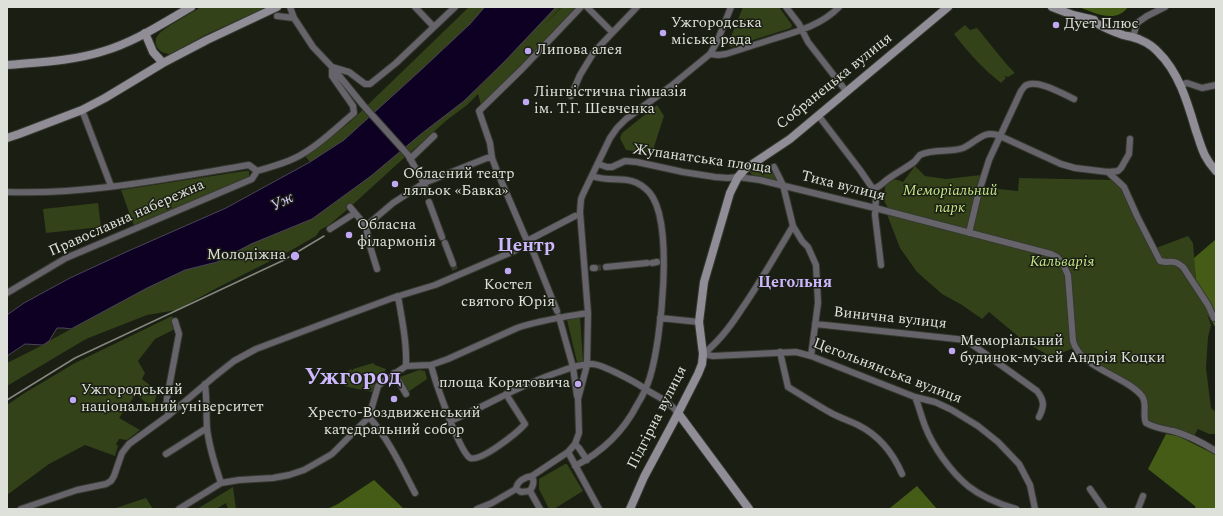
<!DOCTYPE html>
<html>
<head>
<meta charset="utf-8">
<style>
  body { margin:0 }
  #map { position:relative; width:1223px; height:516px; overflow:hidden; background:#1a1e13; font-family:Spectral,serif }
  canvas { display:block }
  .frame { position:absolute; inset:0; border:8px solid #dee1da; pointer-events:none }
</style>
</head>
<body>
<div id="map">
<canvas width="1223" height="516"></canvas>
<div class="frame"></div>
</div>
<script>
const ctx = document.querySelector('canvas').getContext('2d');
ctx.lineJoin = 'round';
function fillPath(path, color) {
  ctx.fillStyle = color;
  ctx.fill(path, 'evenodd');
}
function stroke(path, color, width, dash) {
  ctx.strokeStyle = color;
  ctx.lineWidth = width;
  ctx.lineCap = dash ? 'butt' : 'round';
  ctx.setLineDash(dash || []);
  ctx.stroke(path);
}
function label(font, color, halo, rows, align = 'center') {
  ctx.font = font + ' Spectral,serif';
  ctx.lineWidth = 3;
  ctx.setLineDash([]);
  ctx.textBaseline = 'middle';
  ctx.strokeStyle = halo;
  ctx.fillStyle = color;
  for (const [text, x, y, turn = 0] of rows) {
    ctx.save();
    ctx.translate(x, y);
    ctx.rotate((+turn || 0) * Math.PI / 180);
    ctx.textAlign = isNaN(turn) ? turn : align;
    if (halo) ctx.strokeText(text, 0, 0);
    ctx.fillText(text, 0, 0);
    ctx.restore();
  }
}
const green = new Path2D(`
  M201,7H267L205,35L171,54C165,54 160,52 157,47C155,43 155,39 158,35C162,29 193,12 201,7Z
  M469,7H485L470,24L422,69L344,140L310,162L305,156L349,123Z
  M556,7H561L543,26L562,7H578L481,105L478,94L467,105L447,120L394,167L348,209L329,225L320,230L316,236L290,251L215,289L177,310L147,315L86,339L7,386V363L43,345L49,341L147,288L185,270L217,262L251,244L312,219L371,176L421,134L464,101L504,62Z
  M743,7H779L792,25L791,28L731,47L728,44Z
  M965,25L970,30L977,28C990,43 1001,59 1015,73L1008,77L1004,76L1006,78L1001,83C983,69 968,52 954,34Z
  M657,105L664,116L652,153L626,150L620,138L622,133Z
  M771,164L780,182L752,175L750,172L760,165L763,169Z
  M915,166L925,176L946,179L981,175L979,183L988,188L1018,191L1019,178L1114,180V184H1119L1156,248L1188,236L1193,243L1196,279L1207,314L1211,325L1208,337L1206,368L1211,408L1216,412V434H1209L1198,429L1194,436L1155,426L1146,419V400L1109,372L1082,354L1076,347L1059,354L1054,358L1026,343L989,312L982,319L962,305L942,294L917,272L900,248L888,217V208L884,201L885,187L887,183L892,179L898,180L903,182Z
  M245,171H249V177L134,226L121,190Z
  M98,203L101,227L46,233L43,209Z
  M172,316L175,329L155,339L138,361L145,373L142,379L158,392L152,408L136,394L119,418L140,430L127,440L119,439L116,444L118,446L115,456L85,445L49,464L7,495V405L23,394L75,363Z
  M580,317L583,361L579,363L577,362L567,320Z
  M373,363L375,365L386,369C383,377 375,381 372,392L344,386L342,375L351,369L352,371L353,370V369Z
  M419,370L425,371L427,379L408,392L400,377Z
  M565,464H567L583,491L554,509H549L539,489V479Z
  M233,487L236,509H228L226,503L216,509H197Z
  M146,498L153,509H108L116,508Z`);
const forest = new Path2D(`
  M1079,7H1128C1116,24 1095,13 1079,7Z
  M1216,239V328L1207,314L1196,279L1194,258Z
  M1166,434L1178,436L1216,455V509H1196L1195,506L1148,469Z
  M374,480L404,509H327L338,504Z
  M917,486L937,509H892L890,508Z`);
const water = new Path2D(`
  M485,7H556L504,62L464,101L421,134L371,176L312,219L251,244L217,262L185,270L147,288L71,329L64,328H57L49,341L43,345L25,344L7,356V315L24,303L70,278L126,252L226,208L310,162L344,140L422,69L470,24Z`);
const streetTunnel = new Path2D(`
  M426,191L429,202
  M453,264L456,272
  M595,268L606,267`);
const street = new Path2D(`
  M290,7L294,18L313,47L332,67L363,105L408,155L424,183L426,191
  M415,7L434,27
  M587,7L612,32
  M786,7L799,24L808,42L846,91
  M277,16L294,18
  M1133,37L1137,23L1147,16L1165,7
  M710,54L718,55L726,54C742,49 757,44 773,39C796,32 822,25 839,7
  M1180,85L1187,83L1202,88L1216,85
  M571,96L580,75L594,52L637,7
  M82,110L111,186
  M818,115L860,170L873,189L876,198L875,215L881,265
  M410,159L434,136
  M598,164L607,167H612L625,161L637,162L683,172L715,177L728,178L738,177L760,180L875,208L1051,254L1057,257L1063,264L1068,275L1073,341C1080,368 1126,376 1142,396C1148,404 1142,415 1146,423C1155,428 1164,429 1173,431C1188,435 1203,443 1216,451
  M774,167L783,185L793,226L802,241L808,247L816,265L818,303L811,356
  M1108,172L1124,187L1137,216L1160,261C1171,264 1172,258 1183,267L1208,305L1214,318
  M873,189C880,187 882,183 888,179C896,173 906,168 914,162C916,160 918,157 920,155C933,148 950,153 963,148C977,142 983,129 1000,136L1061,164L1075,168L1108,172L1118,171L1121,168L1129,154L1130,139
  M7,192C87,195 170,178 249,165L257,171C270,167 283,164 295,158C316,148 336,128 354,113L353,106L332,76V67L349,72L365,84H370L396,63L455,7
  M429,202L442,237
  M350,207L366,226
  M330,229L355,213
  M969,233L978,195L989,160L1021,91C1021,91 1024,87 1025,86C1036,78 1063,94 1074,99
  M445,243L453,264
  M652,263L657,262
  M606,267L647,263
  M593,268H595
  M377,269L369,243L366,226L393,203L424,183L487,158H492
  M7,293L66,258L252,179L257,171
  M402,295L435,285L514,251L522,246L527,241L575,216
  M557,311L532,249L527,241L497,171L492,158L490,143L479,111L522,69L581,7
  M559,317L573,367L577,396
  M660,318L699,322
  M815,324L966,340L1037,391C1045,401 1044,407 1039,417
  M780,352L788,387C803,396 818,406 833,414C841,418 850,421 858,425C880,436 893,453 902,474
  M703,354L713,356L796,352L811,356L915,397L935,402L952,410L978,426L998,442L1019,464L1030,485L1035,509
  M703,354C719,342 730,327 741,310C760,283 776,254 793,226
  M431,365C435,381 459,451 470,458C481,462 517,433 525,424L506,394
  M394,373L406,394
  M205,384C207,399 206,413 207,428C209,447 215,465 221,483
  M915,397C919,406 921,416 925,426C933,447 951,472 968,486C982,497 999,504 1016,509
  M169,415L166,407L167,398L179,334L175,321
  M369,417C388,438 402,468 415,493
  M450,421C487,406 521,384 559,372C569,368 581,364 592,364C602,364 635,382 644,388C657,397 668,400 678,413
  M575,444L579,448L587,460
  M568,452L599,509
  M166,454L207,428
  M575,466C602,452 623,432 637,405C642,397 647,387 650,377C661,341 675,221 649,192C630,172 614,184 592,176
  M516,489C517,481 525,477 532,476L568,452L575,444L579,433L578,399L587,365L588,313L580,212L581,199L583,194L610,138L617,128L626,119L671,86L710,54L717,42L731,7
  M516,489L521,492L530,491C533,486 535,482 532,476
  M1090,489L1104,509
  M530,491L540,509
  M21,509L77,490L106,484L111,481L114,476L122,453L129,444L169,415L215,376L234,361L256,349L333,320L398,296C402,320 407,343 406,366
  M179,509L221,483L239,480L273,478L289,475L304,470L320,461L332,454L369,417L378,386L384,381L406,366L431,365L448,359L517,328C540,320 564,317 588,313
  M477,509L492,503L516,489
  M1138,509L1143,496`);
const secondary = new Path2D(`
  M1052,7L1073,15L1094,20
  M1090,19C1100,26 1111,31 1123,35C1126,36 1129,36 1132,37C1141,39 1152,45 1158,52C1179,72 1188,104 1196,131C1202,148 1203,157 1216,171
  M145,33L153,52L163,63
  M7,65C39,62 73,61 104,51C135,42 163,23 191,7
  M7,138L19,134L82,110L105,98L163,63L207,40L277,7
  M678,413L749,509
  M630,509L644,477L674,421L698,374L702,364L703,354L699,322L704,282L730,193L738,177L745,169L790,139L948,7`);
const rail = new Path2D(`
  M7,400L75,358L284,260L324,236`);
const markers = [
  [1056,25,4,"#c1a8f3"],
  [663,33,4,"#c1a8f3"],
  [528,51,4,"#c1a8f3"],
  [526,102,4,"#c1a8f3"],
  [395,184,4,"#c1a8f3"],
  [349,235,4,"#c1a8f3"],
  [295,256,5,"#c1a8f3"],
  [508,271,4,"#c1a8f3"],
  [952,351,4,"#c1a8f3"],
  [578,384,4,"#c1a8f3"],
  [394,399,4,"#c1a8f3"],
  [73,400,4,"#c1a8f3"]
];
const poiNames = [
  ["Ужгородська",671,24],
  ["міська рада",671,41],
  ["Дует Плюс",1064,25],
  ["Липова алея",536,51],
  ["Лінгвістична гімназія",534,93],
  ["ім. Т.Г. Шевченка",534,110],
  ["Обласний театр",403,175],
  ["ляльок «Бавка»",403,192],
  ["Обласна",357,226],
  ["філармонія",357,243],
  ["Молодіжна",286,256,"right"],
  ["Костел",508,286,"center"],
  ["святого Юрія",508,303,"center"],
  ["Меморіальний",960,342],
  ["будинок-музей Андрія Коцки",960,359],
  ["площа Корятовича",570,384,"right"],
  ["Ужгородський",81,391],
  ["національний університет",81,408],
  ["Хресто-Воздвиженський",394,414,"center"],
  ["катедральний собор",394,431,"center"]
];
const streetNames = [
  ["Собранецька вулиця",835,82,-39],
  ["Жупанатська площа",702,160,8],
  ["Тиха вулиця",843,187,14],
  ["Православна набережна",127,219,-24],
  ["Винична вулиця",890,319,6],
  ["Цегольнянська вулиця",887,372,21],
  ["Підгірна вулиця",658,418,-63]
];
const parkNames = [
  ["Меморіальний",950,192],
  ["парк",950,209],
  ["Кальварія",1062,263]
];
const waterNames = [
  ["Уж",283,203,-27]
];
const neighbourhoodNames = [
  ["Цегольня",795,284]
];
const districtNames = [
  ["Центр",526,247]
];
const townNames = [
  ["Ужгород",353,379]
];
fillPath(green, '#334219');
fillPath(forest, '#455c16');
fillPath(water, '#0e0022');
stroke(water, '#4c4459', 1);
stroke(streetTunnel, '#373b31', 6, [6, 3]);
stroke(street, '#35392f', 8);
stroke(secondary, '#35392f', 10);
stroke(street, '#66646a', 6);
stroke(secondary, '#908d97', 8);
stroke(rail, '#84877e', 1.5);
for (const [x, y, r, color] of markers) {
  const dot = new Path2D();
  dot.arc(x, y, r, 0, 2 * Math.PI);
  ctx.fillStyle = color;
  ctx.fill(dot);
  stroke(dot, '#1a1e13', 1.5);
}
label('15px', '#dee1da', '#1a1e13', poiNames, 'left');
label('15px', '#dee1da', '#1a1e13', streetNames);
label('italic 15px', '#c2e686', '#1a1e13', parkNames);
label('italic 16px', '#d3c3f9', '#1a1e13', waterNames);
label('bold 16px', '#cdb7fd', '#1a1e13', neighbourhoodNames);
label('bold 19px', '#cdb7fd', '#1a1e13', districtNames);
label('bold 23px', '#cdb7fd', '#1a1e13', townNames);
</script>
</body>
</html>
